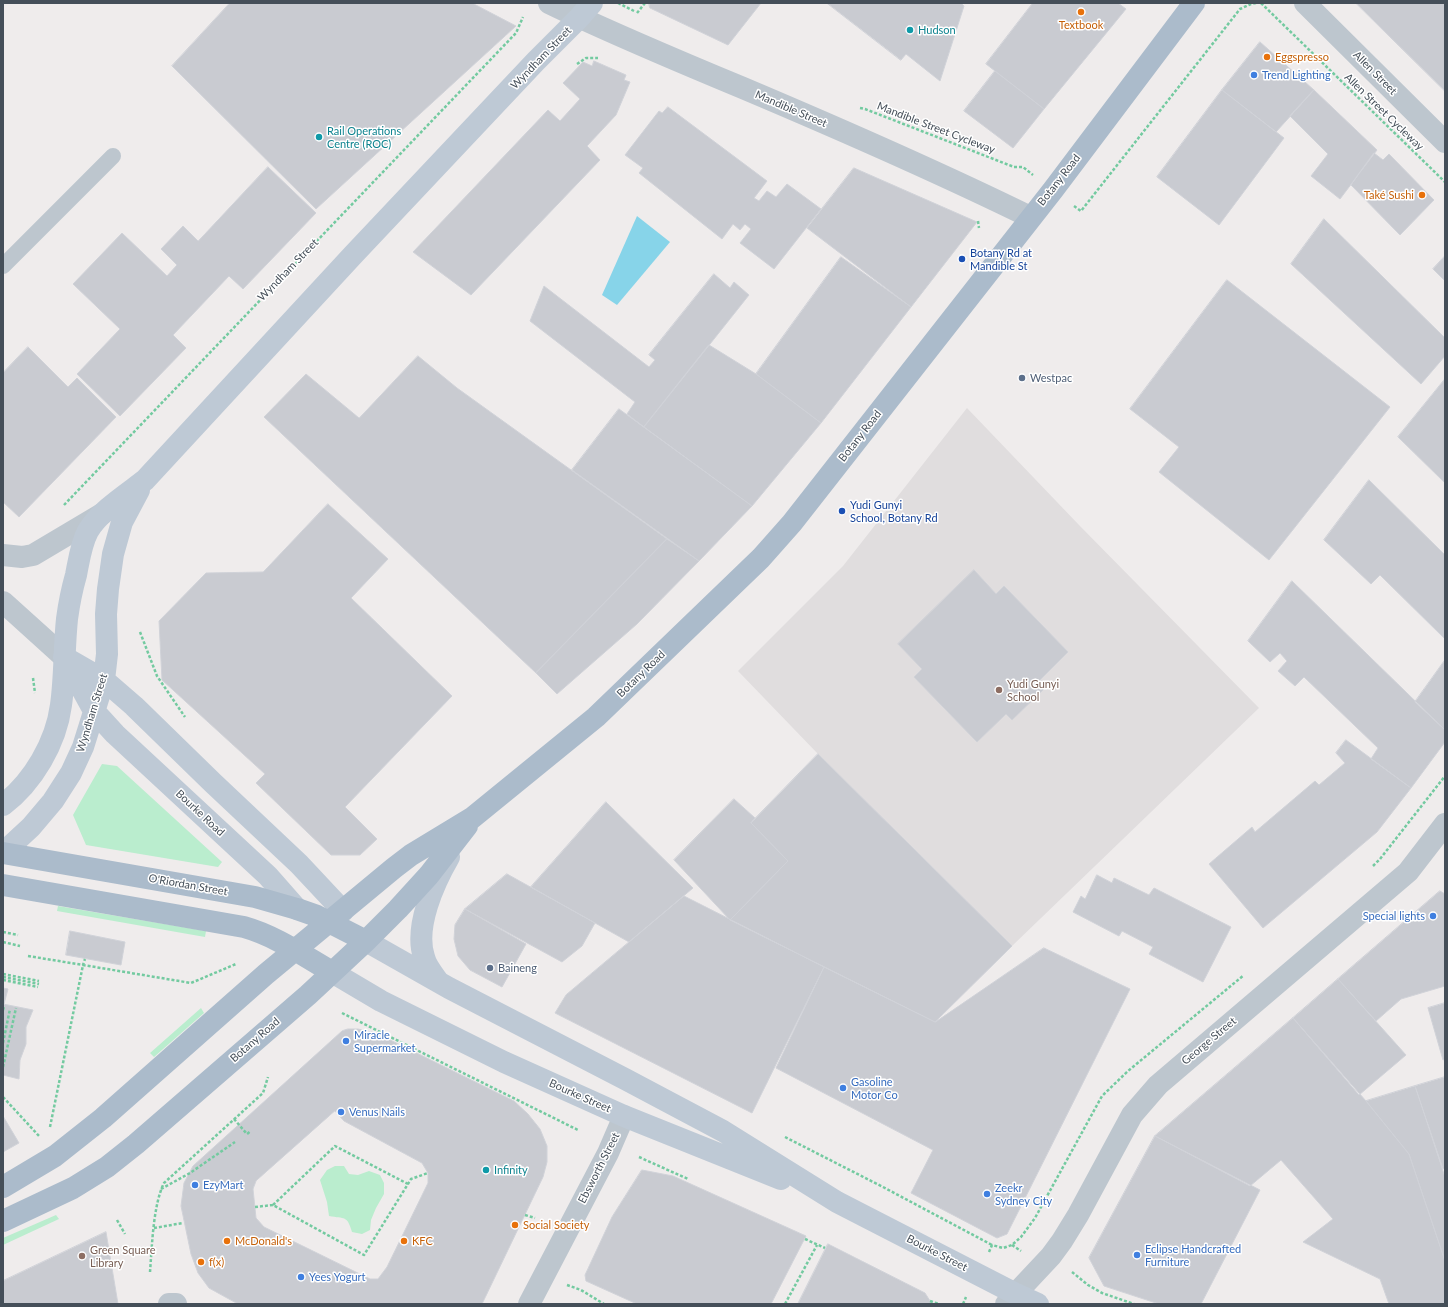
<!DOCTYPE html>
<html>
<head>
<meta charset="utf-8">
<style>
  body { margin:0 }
  #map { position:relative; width:1448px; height:1307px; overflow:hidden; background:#efecec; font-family:Lato,sans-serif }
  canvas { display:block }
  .frame { position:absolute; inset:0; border:4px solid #454f59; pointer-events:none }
</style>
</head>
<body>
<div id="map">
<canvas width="1448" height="1307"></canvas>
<div class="frame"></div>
</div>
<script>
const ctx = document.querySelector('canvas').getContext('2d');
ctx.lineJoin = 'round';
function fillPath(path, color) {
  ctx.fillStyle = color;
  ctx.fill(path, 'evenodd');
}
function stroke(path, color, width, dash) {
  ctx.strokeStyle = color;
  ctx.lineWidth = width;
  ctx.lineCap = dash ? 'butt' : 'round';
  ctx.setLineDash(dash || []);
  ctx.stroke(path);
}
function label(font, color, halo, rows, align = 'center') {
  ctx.font = font + ' Lato,sans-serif';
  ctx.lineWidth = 3;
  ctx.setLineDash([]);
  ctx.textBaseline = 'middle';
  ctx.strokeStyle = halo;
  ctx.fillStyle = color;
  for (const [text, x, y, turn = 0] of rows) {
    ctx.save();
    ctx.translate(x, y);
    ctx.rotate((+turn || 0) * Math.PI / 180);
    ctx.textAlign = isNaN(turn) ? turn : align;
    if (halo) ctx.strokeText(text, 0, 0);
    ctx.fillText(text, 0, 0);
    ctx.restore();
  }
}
const education = new Path2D(`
  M967,408L1079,525L1259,708L1012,946L818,754L738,671L843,566Z`);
const green = new Path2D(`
  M102,764L117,766L222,862L218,867L86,845L73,815Z
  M58,906L206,931L205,937L57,911Z
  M201,1008L204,1013L154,1057L150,1053Z
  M335,1166H344L349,1174L358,1175L369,1171L380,1175L384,1183V1194L376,1208L371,1220L370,1230L362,1234L352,1232C347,1215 345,1219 329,1216L327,1202L320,1180L327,1170Z
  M56,1215L59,1219L3,1245V1238Z`);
const water = new Path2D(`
  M637,216L670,242L617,305L602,295Z`);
const building = new Path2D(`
  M230,3H472L516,26L316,209L172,66Z
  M649,3H761L728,45L650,8Z
  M827,3H961L964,6L940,81L906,54L901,60Z
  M1033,3H1118L1126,9L1044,109L986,64Z
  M1356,3H1445V91Z
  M1260,42L1314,90L1276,132L1222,90Z
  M594,61L626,75L624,80L630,82L616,115L587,146L600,160L471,295L413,252L548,110L560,121L580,99L563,83L583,62L592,66Z
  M995,71L1044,109L1013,148L964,111Z
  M1222,90L1284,138L1219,225L1157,177Z
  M1314,90L1377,150L1340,199L1311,176L1328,154L1290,116Z
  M668,107L767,181L754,198L759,201L767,191L776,197L787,184L821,209L774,269L740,243L751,229L745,224L740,230L733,224L722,239L639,173L643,168L625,155L659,111L662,113Z
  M1374,153L1383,160L1389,154L1434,200L1400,235L1351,185Z
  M268,167L316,213L243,289L229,276L173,335L186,348L120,416L77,374L120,329L73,284L122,233L167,276L177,265L161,249L183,226L198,241Z
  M854,168L977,222L911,307L807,228Z
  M1324,219L1445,338V356L1421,384L1291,264Z
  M1445,256V281L1433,269Z
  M841,257L911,307L821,423L756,374Z
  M714,274L730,288L734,282L749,295L644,427L627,414L635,402L530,321L544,286L649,367L655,360L649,355Z
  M1227,280L1390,407L1269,560L1159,472L1179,447L1130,409Z
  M709,345L756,374L821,423L752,506L644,427Z
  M28,347L68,387L77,378L116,417L19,517L3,502V373Z
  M418,356L457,388L667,539L536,673L264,417L306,374L359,418Z
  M1445,379V483L1398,437Z
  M619,409L752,506L699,561L572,470Z
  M1369,480L1445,555V639L1380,575L1371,584L1324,540Z
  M328,504L388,559L351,598L452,696L345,807L377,839L360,855H331L256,783L265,774L162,680L159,621L206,573L263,572Z
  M667,539L699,561L637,624L557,694L536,673Z
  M974,570L996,594L1004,586L1068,652L1040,680L1046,687L1012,720L1006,714L977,742L914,677L922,669L898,644Z
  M1292,581L1445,730V742L1411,788L1371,759L1378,748L1304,677L1295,686L1278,671L1287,661L1280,653L1270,662L1248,641Z
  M1445,660V730L1415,702Z
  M1346,740L1411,788L1377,832L1263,928L1209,864L1252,827L1255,832L1315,781L1319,785L1345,763L1336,753Z
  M818,754L1012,946L935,1022L730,920L788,861L751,823Z
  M734,799L755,818L751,823L788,861L730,920L674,860Z
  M606,802L693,888L629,942L531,887Z
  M507,874L595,923L582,946L562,962L465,909Z
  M1097,875L1112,883L1114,878L1149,895L1154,888L1231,927L1203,982L1149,954L1153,947L1122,931L1119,936L1073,912L1081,896L1085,899Z
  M1440,891L1445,894V986L1401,999L1376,1021L1338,979Z
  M684,896L824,967L752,1113L555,1013L566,995Z
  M465,909L526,944L502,987L470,970L458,956L454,939L455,925Z
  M70,931L125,942L121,965L66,955Z
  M1044,948L1130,989L1007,1234L997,1238L911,1193L933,1150L776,1068L824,967L935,1022Z
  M1338,979L1406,1055L1359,1095L1293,1018Z
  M3,988L8,989L4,1004H3Z
  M1445,1003V1059L1443,1060L1428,1008Z
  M3,1004L33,1010L26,1027V1044L20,1060L19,1079L3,1075Z
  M1293,1018L1366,1101L1409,1154L1445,1261V1304H1389L1380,1279L1303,1242L1333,1219L1281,1160L1250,1186L1155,1136Z
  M348,1029H358L376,1033L514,1101L528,1114L540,1129L547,1146V1162L543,1177L482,1304H238L209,1288L198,1273L191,1254L181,1206L184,1183L193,1166L342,1031ZM335,1111L344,1121L422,1163L428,1173V1183L387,1267L378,1279H370L264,1227L256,1218L253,1189L256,1181Z
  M1445,1077V1168L1443,1169L1415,1086Z
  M1415,1086L1445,1177V1261L1409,1154L1366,1101Z
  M3,1116L19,1143L3,1152Z
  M1155,1136L1260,1190L1201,1304H1159L1104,1286L1089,1258Z
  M642,1170L673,1176L806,1236L771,1304H637L586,1281L585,1275L612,1217Z
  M106,1232L118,1304H3V1281Z
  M828,1244L925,1293L932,1304H798Z`);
const path = new Path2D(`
  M618,3L634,11
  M1261,3L1445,182
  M637,13L645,3
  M577,64L586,58H598
  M860,108L865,109L1014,167H1023L1033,175
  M1074,206L1081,211L1240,9L1251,4L1256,3
  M978,221L979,228
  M64,505L516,33L523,17
  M140,632L157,676L185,717
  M33,678L35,693
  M1373,866L1380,859L1445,776
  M3,932L18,935
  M3,942L20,946
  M28,956L83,965L85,959
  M3,974L39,981
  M3,977L39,984
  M3,980L38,987
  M3,1010L4,1007
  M342,1013L578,1130
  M3,1043L10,1009
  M3,1067L16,1008
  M3,1097L39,1136
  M234,1119L247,1134L251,1131
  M50,1127L83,965L191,983L236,964
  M785,1137L883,1187L992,1245
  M639,1157L688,1179
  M161,1189L190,1173L235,1142
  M273,1205L335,1146L408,1184
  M255,1207L273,1205L364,1255L411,1179L428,1173
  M525,1215L535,1218
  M117,1220L125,1234
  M154,1228L183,1223
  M805,1239L825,1248
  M1012,1245L1021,1251
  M989,1252L992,1245L1003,1248L1012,1245L1021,1237L1035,1218L1102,1096L1128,1071L1244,975
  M150,1272C152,1247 153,1205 164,1183L263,1093L268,1077
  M1072,1272L1088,1285L1102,1293L1134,1304
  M567,1285L581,1290L604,1304
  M930,1301L939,1304
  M785,1304L817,1245
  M963,1304L966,1297`);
const service = new Path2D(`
  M3,266L113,156`);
const minor = new Path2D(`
  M549,3C613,34 678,61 743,88C840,129 936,171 1030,217
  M1305,3L1445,142
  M169,1304H176
  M529,1304L608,1153L624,1116
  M1006,1304L1051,1256L1062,1241L1078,1215L1132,1115L1158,1085L1408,872L1445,824`);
const tertiary = new Path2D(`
  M3,555L22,557L33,555L102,514
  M3,602L64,657`);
const secondary = new Path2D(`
  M64,657L104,680L134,706L213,783L299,864L343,911
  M65,658L94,711L115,734L268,876L297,909
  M3,805C33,782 56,743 61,705C65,676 64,648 67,619C69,604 72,589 76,575C79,560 81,544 88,531C100,511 127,494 145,480L353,255L536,61L579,18L592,3
  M3,853L31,827L53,801L71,773L83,747L104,680L107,654L106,614L108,589L113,554L122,522L139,490
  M366,941L449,988L625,1079L723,1131L837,1202L1016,1294L1038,1304
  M332,972L381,1001L504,1062L624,1116L781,1179
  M438,981C432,973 426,966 424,957C414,927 434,883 449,857`);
const primary = new Path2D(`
  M3,853L255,897L297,909L317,916L366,941
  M3,885L244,927C276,936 304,956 332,972
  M3,1187L55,1156L103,1118L266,974L394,868L411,855L472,818L596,717L761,558L792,523L1053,190L1194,3
  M3,1221L73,1188L107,1167L136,1144L308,995L366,941L398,909L429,875L467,826`);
const markers = [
  [1081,12,4,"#e8710a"],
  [910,30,4,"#0f9aa8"],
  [1267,57,4,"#e8710a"],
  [1254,75,4,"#3f7fe0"],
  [319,137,4,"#0f9aa8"],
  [1422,195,4,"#e8710a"],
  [962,259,4,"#1a4fb4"],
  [1022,378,4,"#5c6f8a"],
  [842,511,4,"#1a4fb4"],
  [999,690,4,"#8d6e63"],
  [1433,916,4,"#3f7fe0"],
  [490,968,4,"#5c6f8a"],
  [346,1041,4,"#3f7fe0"],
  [843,1088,4,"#3f7fe0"],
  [341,1112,4,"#3f7fe0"],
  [486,1170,4,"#0f9aa8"],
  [195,1185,4,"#3f7fe0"],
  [987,1194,4,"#3f7fe0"],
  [515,1225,4,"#e8710a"],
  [227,1241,4,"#e8710a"],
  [404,1241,4,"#e8710a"],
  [1137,1255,4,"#3f7fe0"],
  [82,1256,4,"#8d6e63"],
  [201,1262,4,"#e8710a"],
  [301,1277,4,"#3f7fe0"]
];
const foodNames = [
  ["Textbook",1081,25,"center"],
  ["Eggspresso",1275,57],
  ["Také Sushi",1414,195,"right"],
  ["Social Society",523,1225],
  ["McDonald's",235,1241],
  ["KFC",412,1241],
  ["f(x)",209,1262]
];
const cultureNames = [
  ["Hudson",918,30],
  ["Rail Operations",327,131],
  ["Centre (ROC)",327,144],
  ["Infinity",494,1170]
];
const streetNames = [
  ["Wyndham Street",541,58,-46],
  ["Allen Street",1375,73,45],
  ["Mandible Street",791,109,23],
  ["Allen Street Cycleway",1384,112,44],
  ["Mandible Street Cycleway",936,128,21],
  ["Botany Road",1059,180,-52],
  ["Wyndham Street",288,270,-46],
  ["Botany Road",860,436,-52],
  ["Botany Road",641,674,-44],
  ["Wyndham Street",92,713,-73],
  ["Bourke Road",200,813,43],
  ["O'Riordan Street",188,885,10],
  ["Botany Road",255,1040,-41],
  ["George Street",1209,1041,-40],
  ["Bourke Street",580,1096,24],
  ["Ebsworth Street",599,1168,-63],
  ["Bourke Street",937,1253,27]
];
const shopNames = [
  ["Trend Lighting",1262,75],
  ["Special lights",1425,916,"right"],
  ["Miracle",354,1035],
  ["Supermarket",354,1048],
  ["Gasoline",851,1082],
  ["Motor Co",851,1095],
  ["Venus Nails",349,1112],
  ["EzyMart",203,1185],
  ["Zeekr",995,1188],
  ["Sydney City",995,1201],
  ["Eclipse Handcrafted",1145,1249],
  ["Furniture",1145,1262],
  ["Yees Yogurt",309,1277]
];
const transitNames = [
  ["Botany Rd at",970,253],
  ["Mandible St",970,266],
  ["Yudi Gunyi",850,505],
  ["School, Botany Rd",850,518]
];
const serviceNames = [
  ["Westpac",1030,378],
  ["Baineng",498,968]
];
const educationNames = [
  ["Yudi Gunyi",1007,684],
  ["School",1007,697],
  ["Green Square",90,1250],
  ["Library",90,1263]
];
fillPath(education, '#e0ddde');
fillPath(green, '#baedce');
fillPath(water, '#87d4e9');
fillPath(building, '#c9cbd1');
stroke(building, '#d0d2d8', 1);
stroke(path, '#73caa0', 2.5, [3, 2]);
stroke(service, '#bdc6ce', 16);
stroke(minor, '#bdc6ce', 22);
stroke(tertiary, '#bdc6ce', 22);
stroke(secondary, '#bec9d5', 22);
stroke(primary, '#abbbcb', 22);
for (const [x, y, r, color] of markers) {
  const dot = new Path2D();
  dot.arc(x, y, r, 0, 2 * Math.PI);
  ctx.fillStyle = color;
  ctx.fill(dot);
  stroke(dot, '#fff', 1.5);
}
label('11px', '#c56008', '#fff', foodNames, 'left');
label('11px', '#0d838f', '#fff', cultureNames, 'left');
label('11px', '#454f59', '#fff', streetNames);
label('11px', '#366cbe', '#fff', shopNames, 'left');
label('11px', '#164399', '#fff', transitNames, 'left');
label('11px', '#4e5e75', '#fff', serviceNames, 'left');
label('11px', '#785e54', '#fff', educationNames, 'left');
</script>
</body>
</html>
